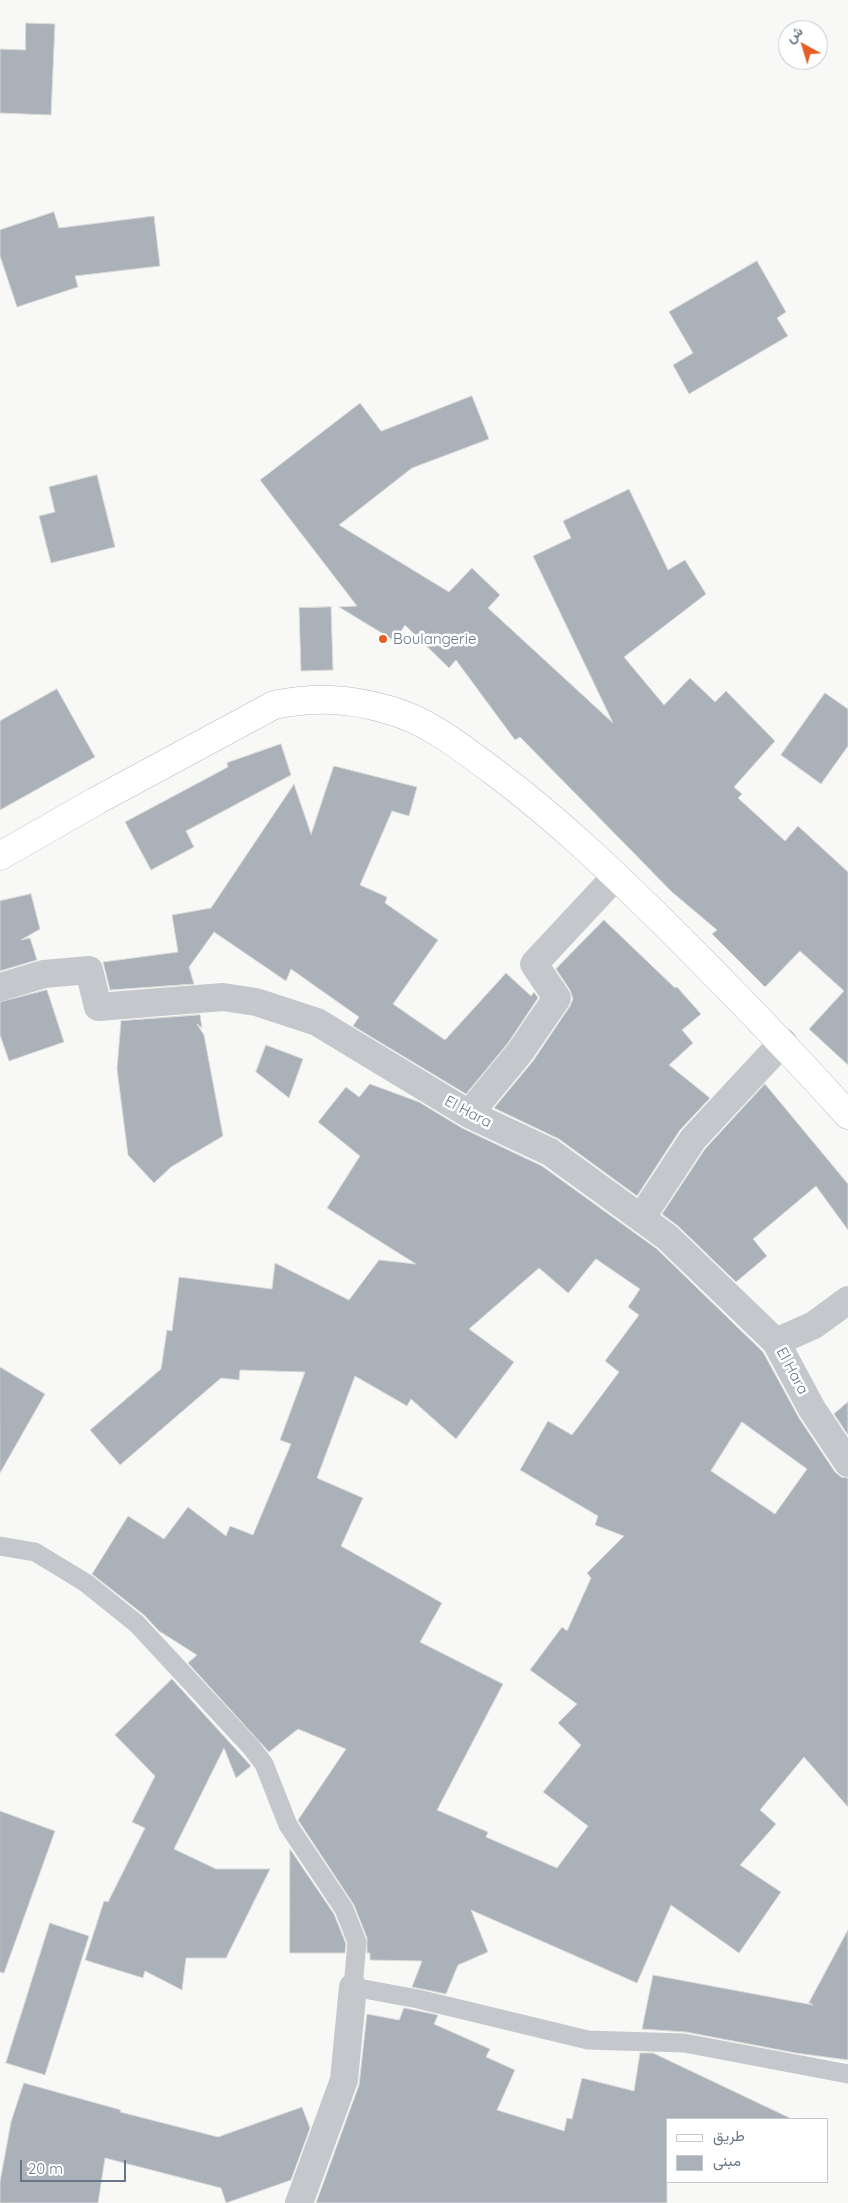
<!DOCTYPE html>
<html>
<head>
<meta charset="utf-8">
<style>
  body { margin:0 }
  #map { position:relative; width:848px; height:2203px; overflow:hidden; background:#f8f9f6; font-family:Quicksand,Vazirmatn,sans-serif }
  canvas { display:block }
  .legend { position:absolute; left:666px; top:2118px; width:162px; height:65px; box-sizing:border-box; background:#fff; border:1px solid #c2c9cf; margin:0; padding:6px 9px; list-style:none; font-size:15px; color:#677788 }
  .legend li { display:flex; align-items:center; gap:10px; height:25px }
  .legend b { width:25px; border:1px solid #c2c9cf }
  .north { position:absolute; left:778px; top:20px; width:50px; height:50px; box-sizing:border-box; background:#fff; border:1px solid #c2c9cf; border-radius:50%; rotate:321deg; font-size:14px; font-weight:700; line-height:20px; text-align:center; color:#677788 }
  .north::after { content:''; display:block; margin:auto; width:18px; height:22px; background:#e85d26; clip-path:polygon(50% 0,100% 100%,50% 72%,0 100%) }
  .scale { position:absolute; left:20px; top:2160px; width:106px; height:22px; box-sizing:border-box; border:2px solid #677788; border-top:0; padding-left:6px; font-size:15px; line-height:18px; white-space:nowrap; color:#677788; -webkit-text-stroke:4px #fff; paint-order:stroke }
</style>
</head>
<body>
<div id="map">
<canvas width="848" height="2203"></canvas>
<ul class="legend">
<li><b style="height:6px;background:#fff"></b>طريق</li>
<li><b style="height:14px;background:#aab1b9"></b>مبنى</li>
</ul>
<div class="north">ش</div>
<div class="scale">20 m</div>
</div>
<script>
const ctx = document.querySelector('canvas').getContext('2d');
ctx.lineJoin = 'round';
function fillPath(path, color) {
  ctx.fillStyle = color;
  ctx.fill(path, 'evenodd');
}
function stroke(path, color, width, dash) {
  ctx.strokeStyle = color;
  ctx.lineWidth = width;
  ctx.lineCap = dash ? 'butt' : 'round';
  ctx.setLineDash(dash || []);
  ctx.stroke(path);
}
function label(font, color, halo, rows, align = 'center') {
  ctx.font = font + ' Quicksand,sans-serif';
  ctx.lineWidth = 5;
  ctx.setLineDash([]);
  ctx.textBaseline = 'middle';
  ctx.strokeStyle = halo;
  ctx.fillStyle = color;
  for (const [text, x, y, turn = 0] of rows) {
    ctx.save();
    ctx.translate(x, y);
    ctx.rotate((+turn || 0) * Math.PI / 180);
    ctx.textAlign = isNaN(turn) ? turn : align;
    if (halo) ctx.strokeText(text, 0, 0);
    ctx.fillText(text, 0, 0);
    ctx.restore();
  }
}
const building = new Path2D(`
  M26,23L55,24L51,115L0,113V49L25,50Z
  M54,212L59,228L154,216L160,266L75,276L78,287L17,307L0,256V230Z
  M757,261L786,312L777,318L788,336L689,394L673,365L693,353L669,312Z
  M472,396L489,439L412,468L339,525L449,592L472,568L500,595L488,608L613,723L533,556L571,538L563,521L629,489L668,570L685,560L706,594L624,657L664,705L690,678L715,702L726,691L775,741L734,787L742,794L738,798L785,841L798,826L848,872V1065L809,1029L844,991L800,951L765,987L712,934L717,930L672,892L520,737L515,740L456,660L449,668L405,625L395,641L339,607L357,606L260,480L360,403L381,431Z
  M97,475L115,547L51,563L39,516L55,512L49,487Z
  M331,607L333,670L301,671L299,608Z
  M57,689L95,757L0,810V721Z
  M825,693L848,709V746L821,784L781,755Z
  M281,744L291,775L186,831L194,847L151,870L125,822L228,767L227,763Z
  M334,766L417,787L409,816L392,811L360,885L387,897L385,903L438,940L393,1004L445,1040L506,973L531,996L534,992L538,998L508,1043L466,1094L353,1026L359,1017L291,969L286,981L214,932L189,967L194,984L110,990L103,962L178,952L172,915L211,908L294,784L311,834Z
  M31,894L40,929L21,940L30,938L37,960L0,971V901Z
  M604,920L675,988L677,987L701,1014L682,1030L693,1043L669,1065L710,1098L680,1130L637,1196L559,1139L494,1108L533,1061L570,1006L573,999L570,990L556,969Z
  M47,990L64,1042L9,1061L0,1035V1002Z
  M200,1015L202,1028L197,1024L204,1035L223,1136L171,1167L154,1183L128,1155L117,1069L121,1021Z
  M266,1045L303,1059L289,1098L256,1072Z
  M370,1084L419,1102L462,1128L542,1166L657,1249L763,1352L799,1418L835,1472L841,1477L848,1478V1807L804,1757L760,1810L776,1824L740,1865L781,1892L739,1953L671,1905L637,1983L471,1910L488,1952L458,1965L446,1994L412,1987L422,1961L370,1960V1953H367V1938L354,1905L298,1820L346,1749L298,1729L269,1752L188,1663L197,1655L159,1631L144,1615L92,1574L128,1516L164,1539L188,1507L226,1536L230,1526L253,1535L291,1444L280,1440L305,1372L240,1370L239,1380L221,1378L120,1465L90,1430L161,1369L167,1330L172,1331L179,1277L272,1289L275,1263L349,1300L379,1260L416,1264L327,1208L360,1156L318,1122L346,1087L359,1097ZM596,1259L640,1289L628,1307L639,1315L605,1361L619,1372L572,1435L548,1421L520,1470L598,1516L595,1525L624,1536L587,1573L591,1578L567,1631L562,1627L530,1670L577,1704L558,1723L581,1745L543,1792L588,1826L557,1868L486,1837L488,1832L437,1810L503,1684L420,1642L442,1603L341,1546L363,1498L317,1478L355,1376L407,1406L411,1399L456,1439L514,1362L469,1329L539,1268L568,1293ZM742,1422L807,1469L775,1514L711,1471Z
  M765,1084L848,1184V1230L816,1186L753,1239L767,1256L736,1282L678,1226L662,1214L705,1149Z
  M0,1367L45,1394L0,1473Z
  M848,1402V1435L834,1414Z
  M172,1679L251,1766L236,1778L224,1748L174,1849L216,1869H270L226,1958H186L182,1990L145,1971L143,1978L85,1960L104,1901L108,1902L145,1828L132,1822L155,1776L115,1735Z
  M0,1811L55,1831L4,1973L0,1972Z
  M290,1849L334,1914L346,1944L345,1953H290Z
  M50,1923L89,1936L45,2075L6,2063Z
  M848,1930V2060L796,2053L686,2032L642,2029L653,1975L813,2005L809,2003Z
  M404,2008L438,2015L434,2024L490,2049L486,2057L515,2070L497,2110L564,2131L567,2118L572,2119L582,2078L634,2091L640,2053H653L792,2119H667V2203H316L359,2085L367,2014L399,2020Z
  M24,2083L121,2110L120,2112L218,2137L302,2107L310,2128L291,2180L226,2203L221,2188L105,2158L98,2203H0V2182L11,2122Z`);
const service = new Path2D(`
  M0,1546L35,1552L86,1583L137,1624L251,1747L264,1764L288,1825L344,1909L357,1942L353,1987L418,1999L588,2040L684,2043L848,2074`);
const pedestrian = new Path2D(`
  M0,987L44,974L89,970L98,1007L223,997L256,1002L317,1022L469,1114L550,1152L667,1237L776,1342L812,1409L848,1463
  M469,1114L520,1052L557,998L534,964L616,876
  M641,1218L693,1139L783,1042
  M776,1342L814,1325L848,1300
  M299,2203L344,2080L353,1987`);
const secondary = new Path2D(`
  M0,856L96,801L274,705C315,697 348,698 389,710C429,721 460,747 493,771C560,821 619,878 678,937C736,995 793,1054 848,1115`);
const markers = [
  [383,639,5,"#e85d26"]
];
const poiNames = [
  ["Boulangerie",393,639]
];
const streetNames = [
  ["El Hara",468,1112,28],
  ["El Hara",792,1371,62]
];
fillPath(building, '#aab1b9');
stroke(building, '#dadad8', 1);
stroke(secondary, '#b6bbc0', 29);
stroke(service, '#c4c8cc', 19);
stroke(pedestrian, '#c4c8cc', 28);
stroke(secondary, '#fff', 28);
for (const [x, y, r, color] of markers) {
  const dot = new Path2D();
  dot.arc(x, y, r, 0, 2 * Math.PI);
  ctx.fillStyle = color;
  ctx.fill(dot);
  stroke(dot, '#fff', 2);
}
label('15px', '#677788', '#fff', poiNames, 'left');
label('15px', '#677788', '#fff', streetNames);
</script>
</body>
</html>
